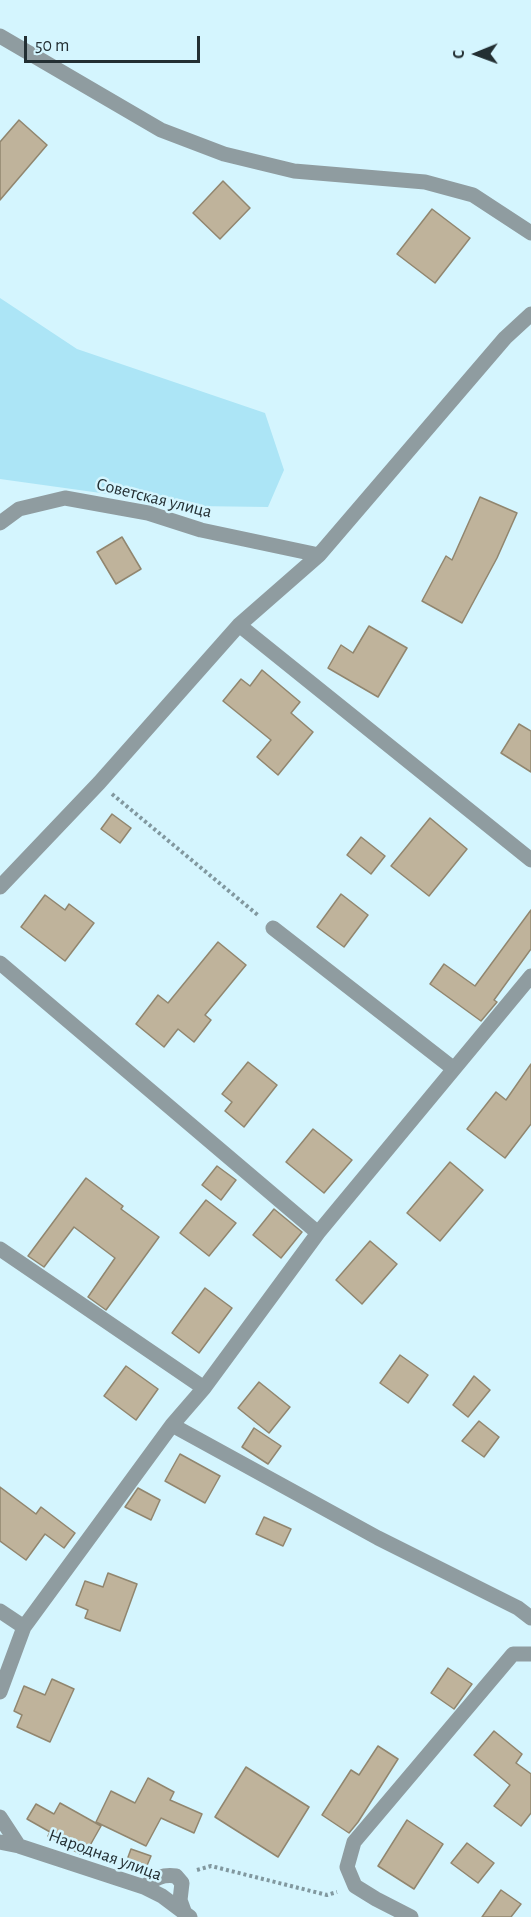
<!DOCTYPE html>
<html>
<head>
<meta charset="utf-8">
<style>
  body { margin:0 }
  #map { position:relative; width:531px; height:1917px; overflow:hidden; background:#d4f5fe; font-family:"Alegreya Sans",sans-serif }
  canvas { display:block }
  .north { position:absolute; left:447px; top:24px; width:60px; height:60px; -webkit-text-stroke:4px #d4f5fe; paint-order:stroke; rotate:269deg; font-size:16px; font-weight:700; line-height:24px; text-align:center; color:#232f33 }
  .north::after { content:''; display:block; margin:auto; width:21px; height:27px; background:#232f33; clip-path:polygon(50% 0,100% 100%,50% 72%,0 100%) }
  .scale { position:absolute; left:24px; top:36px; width:176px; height:27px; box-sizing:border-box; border:3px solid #232f33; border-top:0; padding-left:8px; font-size:18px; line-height:21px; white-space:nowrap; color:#232f33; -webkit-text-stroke:4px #d4f5fe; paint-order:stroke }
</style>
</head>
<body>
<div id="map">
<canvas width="531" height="1917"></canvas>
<div class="north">С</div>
<div class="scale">50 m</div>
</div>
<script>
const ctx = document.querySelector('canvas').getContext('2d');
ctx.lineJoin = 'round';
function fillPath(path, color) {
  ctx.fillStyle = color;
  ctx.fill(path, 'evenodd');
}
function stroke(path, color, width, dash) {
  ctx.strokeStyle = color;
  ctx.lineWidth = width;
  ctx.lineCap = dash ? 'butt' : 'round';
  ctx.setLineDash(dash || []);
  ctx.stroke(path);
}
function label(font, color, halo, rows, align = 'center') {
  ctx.font = font + ' "Alegreya Sans",sans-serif';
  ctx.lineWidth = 5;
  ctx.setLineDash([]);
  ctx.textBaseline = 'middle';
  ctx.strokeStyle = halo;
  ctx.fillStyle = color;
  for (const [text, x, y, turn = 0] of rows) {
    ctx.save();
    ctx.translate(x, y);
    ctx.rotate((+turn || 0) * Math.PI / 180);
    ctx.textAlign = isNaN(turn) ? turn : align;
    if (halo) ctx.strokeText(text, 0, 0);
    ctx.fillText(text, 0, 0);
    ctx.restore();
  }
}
const green = new Path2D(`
  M0,298L77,349L265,413L284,470L268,507L194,506L0,479Z`);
const building = new Path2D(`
  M19,120L47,145L0,200V142Z
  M223,181L250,208L220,239L193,213Z
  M432,209L470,238L435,283L397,254Z
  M480,497L517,513L497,558L462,623L422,601L446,556L452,560Z
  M122,537L141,569L116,584L97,552Z
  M369,626L407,648L378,697L328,668L341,645L353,653Z
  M262,670L300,702L291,713L313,732L278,775L257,757L271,740L223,701L241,679L250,686Z
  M519,724L531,731V772L501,753Z
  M112,814L131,828L120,843L101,829Z
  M430,818L467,849L429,896L391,866Z
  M361,837L385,856L371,874L347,855Z
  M341,894L368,915L344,947L317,927Z
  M45,895L65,910L69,904L94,923L65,961L21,927Z
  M531,910V949L494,1000L497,1002L481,1021L430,984L444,964L475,986Z
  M218,942L246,965L205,1015L211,1020L194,1042L178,1029L164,1047L136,1024L158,995L168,1003Z
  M248,1062L277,1085L244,1127L225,1111L232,1102L222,1094Z
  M531,1064V1124L505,1158L467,1129L496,1092L506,1100Z
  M313,1129L352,1160L324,1193L286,1162Z
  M450,1162L483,1190L440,1241L407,1213Z
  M217,1166L236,1180L221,1200L202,1185Z
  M86,1178L123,1206L121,1209L159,1237L106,1310L88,1297L115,1258L74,1227L44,1267L28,1256Z
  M206,1200L236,1223L209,1256L180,1233Z
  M274,1209L302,1232L281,1258L253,1235Z
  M370,1241L397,1264L362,1304L336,1280Z
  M205,1288L232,1308L199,1353L172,1333Z
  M400,1355L428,1375L408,1403L380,1383Z
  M126,1366L158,1389L136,1420L104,1396Z
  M474,1376L490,1390L468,1417L453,1405Z
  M259,1382L290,1407L269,1433L238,1408Z
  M479,1421L499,1437L484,1457L462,1441Z
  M254,1428L281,1446L268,1464L242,1447Z
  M180,1454L220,1476L205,1503L165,1481Z
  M0,1487L36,1514L41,1507L75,1533L64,1548L45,1534L26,1560L0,1541Z
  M138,1488L160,1500L151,1520L125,1507Z
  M264,1517L291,1529L283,1546L256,1534Z
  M108,1573L137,1584L120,1631L85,1618L88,1610L76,1605L85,1581L103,1587Z
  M448,1668L472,1684L454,1709L431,1693Z
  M52,1679L74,1689L50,1742L17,1727L22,1715L14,1711L24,1686L45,1695Z
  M494,1731L522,1754L516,1763L531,1774V1813L521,1826L494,1806L510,1785L474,1755Z
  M378,1746L398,1759L358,1822L349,1833L322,1815L351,1770L359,1775Z
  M246,1767L309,1807L278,1857L215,1817Z
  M148,1778L174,1792L170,1800L202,1814L194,1833L161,1818L146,1846L96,1822L111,1791L135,1803Z
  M60,1803L101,1826L84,1856L48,1836L50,1832L27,1819L36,1804L54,1814Z
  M407,1820L443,1844L414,1889L378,1866Z
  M467,1843L494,1863L478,1883L451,1863Z
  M131,1849L151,1856L143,1875L124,1868Z
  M501,1890L521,1904L511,1917H482Z`);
const path = new Path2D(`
  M112,794L259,916
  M197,1870L211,1866L327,1895L337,1892`);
const minor = new Path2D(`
  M0,36L161,130L224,154L294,171L425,182L473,195L531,233
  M0,523L19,509L65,498L148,513L201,530L319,555L505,338L531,314
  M239,625L531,860
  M0,887L99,783L239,625L319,555
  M273,928L454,1069
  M0,963L318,1233
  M0,1249L204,1388
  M172,1425L378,1538L518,1608L531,1618
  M0,1611L24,1627
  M0,1692L24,1627L172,1425L204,1388L318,1233L531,976
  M0,1817L19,1846
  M0,1842L19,1846L144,1887L162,1896L190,1917
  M144,1887C155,1878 163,1874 176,1876L182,1883L180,1900L184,1911
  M411,1917L376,1899L355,1886L347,1867L354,1842L513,1654H531`);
const streetNames = [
  ["Советская улица",154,498,14],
  ["Народная улица",105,1855,20]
];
fillPath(green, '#ace5f6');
fillPath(building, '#bfb39b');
stroke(building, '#91866f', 1.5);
stroke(path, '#81989f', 4, [3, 3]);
stroke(minor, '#8f9ca0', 15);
label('18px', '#232f33', '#d4f5fe', streetNames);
</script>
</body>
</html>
